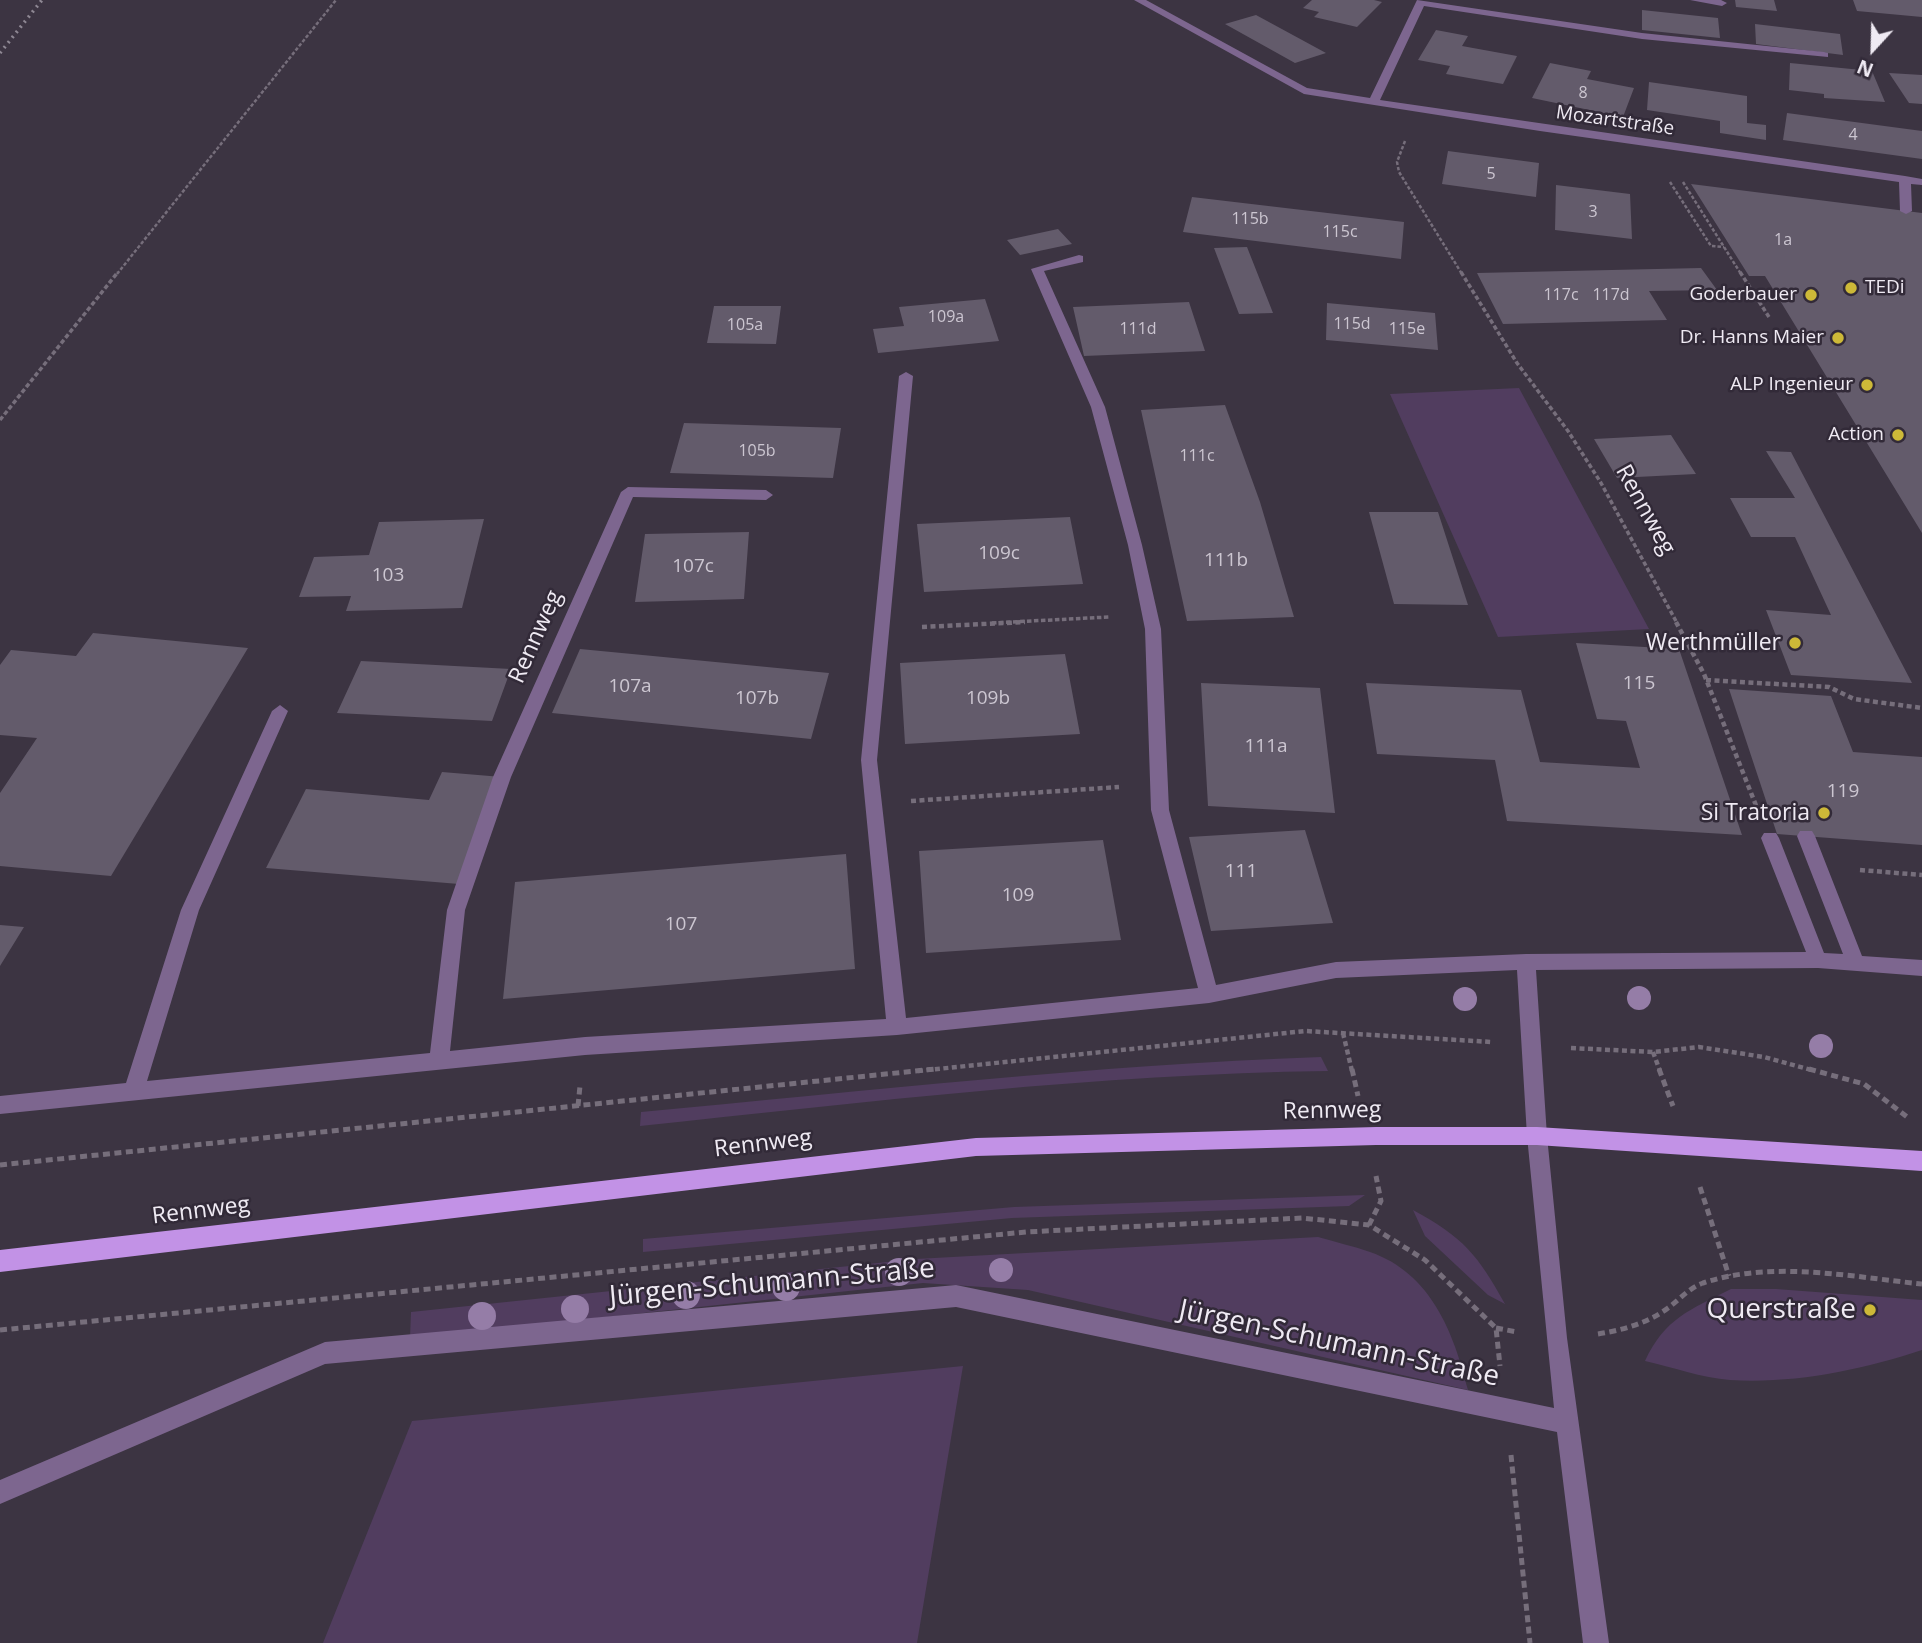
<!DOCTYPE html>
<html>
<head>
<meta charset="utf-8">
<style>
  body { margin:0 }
  #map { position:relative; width:1922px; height:1643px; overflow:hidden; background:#3c3442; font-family:"Open Sans",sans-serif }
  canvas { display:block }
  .north { position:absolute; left:1838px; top:14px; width:70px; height:70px; -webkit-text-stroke:5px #322a38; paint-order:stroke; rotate:202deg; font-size:19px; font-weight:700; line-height:28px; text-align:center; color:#efeaf3 }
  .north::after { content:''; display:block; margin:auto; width:24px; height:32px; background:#efeaf3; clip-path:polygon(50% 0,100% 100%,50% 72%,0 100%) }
</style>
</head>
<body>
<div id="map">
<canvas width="1922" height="1643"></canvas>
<div class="north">N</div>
</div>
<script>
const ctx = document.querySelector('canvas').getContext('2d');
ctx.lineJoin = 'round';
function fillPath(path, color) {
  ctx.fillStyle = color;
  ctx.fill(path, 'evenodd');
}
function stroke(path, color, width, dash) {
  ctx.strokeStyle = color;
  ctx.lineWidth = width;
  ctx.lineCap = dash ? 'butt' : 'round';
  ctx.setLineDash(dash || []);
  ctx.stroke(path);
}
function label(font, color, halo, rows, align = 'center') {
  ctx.font = font + ' "Open Sans",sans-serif';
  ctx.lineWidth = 5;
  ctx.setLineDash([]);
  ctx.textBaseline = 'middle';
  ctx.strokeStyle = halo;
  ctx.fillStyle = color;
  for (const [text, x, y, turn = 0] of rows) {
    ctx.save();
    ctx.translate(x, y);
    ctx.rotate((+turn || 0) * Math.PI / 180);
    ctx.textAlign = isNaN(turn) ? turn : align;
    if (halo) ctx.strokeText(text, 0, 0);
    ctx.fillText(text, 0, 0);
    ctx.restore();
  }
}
const green = new Path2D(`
  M1519,388L1649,629L1498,637L1390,394Z
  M1321,1057L1328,1071C1097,1074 869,1102 640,1126L641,1112C867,1091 1094,1065 1321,1057Z
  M1365,1195L1349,1206L1012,1218L643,1252V1239L1014,1207Z
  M1413,1210C1463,1237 1478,1255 1505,1304L1488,1295L1425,1236Z
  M1318,1237C1335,1242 1353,1246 1370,1252C1431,1273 1454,1333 1468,1390L1028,1290L923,1283L410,1338L411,1312L916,1259Z
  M1731,1289H1776L1922,1300V1350C1861,1370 1794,1384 1730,1380C1702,1378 1672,1367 1645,1361C1665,1318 1690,1310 1731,1289Z
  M963,1366L917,1643H323L412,1421Z`);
const building = new Path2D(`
  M1312,0H1374L1382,2L1357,27L1314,17L1319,12L1303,8Z
  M1735,0H1774L1777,11L1736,7Z
  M1853,0H1922V17L1857,11Z
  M1642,10L1718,18L1720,38L1642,30Z
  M1256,15L1326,53L1295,63L1225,24Z
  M1755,24L1840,34L1843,55L1756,44Z
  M1436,30L1468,36L1462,46L1517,56L1503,84L1446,74L1450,66L1418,60Z
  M1550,63L1591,71L1587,79L1634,88L1623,117L1532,98Z
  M1790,63L1872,71L1885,102L1824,98V94L1789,90Z
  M1889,73L1922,75V104L1909,103Z
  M1649,82L1747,96V123L1766,125V140L1720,133V121L1647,110Z
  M1787,113L1922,131V159L1783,140Z
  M1448,151L1539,163L1536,197L1442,184Z
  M1691,184L1922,213V533L1765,276H1749Z
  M1556,185L1630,194L1632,239L1555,230Z
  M1192,197L1404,222L1401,259L1183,232Z
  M1058,229L1072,244L1020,255L1007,240Z
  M1247,247L1273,313L1239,314L1214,248Z
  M1701,268L1717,290L1649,291L1667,320L1503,324L1477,273Z
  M985,299L999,341L878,353L873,329L904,326L899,307Z
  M1189,302L1205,351L1084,356L1073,307Z
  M1327,303L1435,313L1438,350L1326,340Z
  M714,306H781L776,344L707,343Z
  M1225,405L1260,502L1294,617L1187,621L1141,410Z
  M684,423L841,428L833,478L670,473Z
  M1671,435L1696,474L1617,478L1594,439Z
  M1766,451L1791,452L1912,683L1791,675L1766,610L1831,615L1795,537H1751L1730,498H1795Z
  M1369,512H1438L1468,605L1394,604Z
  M1070,517L1083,584L924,592L917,524Z
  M484,519L462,608L346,611L351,596L299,597L314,557L369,555L379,522Z
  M749,532L744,599L635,602L645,534Z
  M93,633L248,648L111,876L0,866V793L37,738L0,735V665L11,650L76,656Z
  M1576,643L1679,649L1742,835L1507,821L1495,760L1377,754L1366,683L1521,690L1540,762L1640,768L1626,721L1597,719Z
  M580,649L705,661L829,673L811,739L552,713Z
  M1065,654L1080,734L905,744L900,663Z
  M361,661L511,669L492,721L337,713Z
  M1201,683L1320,688L1335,813L1208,806Z
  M1729,689L1831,696L1853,752L1922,757V845L1777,834Z
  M442,772L502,777L459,884L266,868L306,789L429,800Z
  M1305,830L1333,923L1211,931L1189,837Z
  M1103,840L1121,940L926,953L919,851Z
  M846,854L855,969L503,999L515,882Z
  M0,925L24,927L0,966Z`);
const pathFar3 = new Path2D(`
  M1405,141L1397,162L1399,172L1462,274
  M1670,182L1711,246L1724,247
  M1683,182L1741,274
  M117,274L336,0`);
const pathFar2 = new Path2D(`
  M1461,272L1517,363L1568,431L1601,483L1677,623
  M1740,272L1769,317
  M0,420L118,272
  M992,623L1109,617`);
const pathFar1 = new Path2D(`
  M1676,622L1704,674L1757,808
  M922,627L1025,622
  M1706,680L1829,687L1854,699L1922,708
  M911,801L1119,787
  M1860,870L1922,875
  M1343,1033L1352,1071
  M1571,1048L1653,1052L1699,1047L1764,1057L1815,1071
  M1653,1052L1660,1071
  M918,1071L1305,1031L1492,1042`);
const path = new Path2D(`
  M1352,1069L1358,1096
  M1659,1069L1673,1106
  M1809,1069L1864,1084L1910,1119
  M578,1106L580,1086
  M0,1165L935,1069
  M1700,1187L1729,1276
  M1369,1225L1381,1201L1376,1176
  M1496,1328L1517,1332
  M0,1330L1026,1232L1302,1218L1369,1225L1425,1260L1496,1328L1500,1366
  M1598,1334C1623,1330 1648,1323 1668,1308C1679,1300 1689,1288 1703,1283C1772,1260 1852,1277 1922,1284
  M1511,1455L1530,1643`);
const minor = new Path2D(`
  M1134,0H1146L1307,88L1370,98L1417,0L1642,33L1824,52L1828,53V57L1642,39L1424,6L1380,100L1905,176L1922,179V185L1911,184L1912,211L1906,214L1900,211L1899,182L1540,131L1304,94Z
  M1690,0H1721L1727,3L1722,6Z
  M1079,255L1083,256V262L1044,271L1105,407L1142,545L1161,629L1169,810L1216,985L1336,962L1526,954L1806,952L1761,838L1764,833H1776L1779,838L1824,953L1843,954L1797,836L1800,831H1812L1815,836L1862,956L1922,960V976L1818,968L1536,970L1547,1136L1567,1338L1609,1643H1583L1557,1432L956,1307L325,1364L0,1504V1480L325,1342L956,1285L1554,1408L1527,1136L1517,970L1336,978L1209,1003L897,1035L585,1055L0,1114V1096L126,1083L181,910L272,711L280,705L288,711L199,910L147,1081L430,1053L447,910L493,777L621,492L628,487L766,490L773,495L766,500L633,497L511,777L465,910L450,1051L585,1037L886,1019L861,760L899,376L906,372L913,376L877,760L906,1018L1198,988L1151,810L1145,629L1128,545L1091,407L1031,269Z`);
const major = new Path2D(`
  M1376,1127H1537L1922,1151V1171L1537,1145H1376L976,1156L0,1272V1250L976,1138Z`);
const rail = new Path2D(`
  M0,53L42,0`);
const trees = [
  [1639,998,12],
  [1465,999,12],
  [1821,1046,12],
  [1001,1270,12],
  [899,1272,14],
  [786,1287,14],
  [686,1295,14],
  [575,1309,14],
  [482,1316,14]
];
const markers = [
  [1851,288,7,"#cdb938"],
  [1811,295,7,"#cdb938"],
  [1838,338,7,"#cdb938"],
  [1867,385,7,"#cdb938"],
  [1898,435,7,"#cdb938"],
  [1795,643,7,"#cdb938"],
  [1824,813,7,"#cdb938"],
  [1870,1310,7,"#cdb938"]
];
const farNumbernames = [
  ["8",1583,93],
  ["4",1853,135],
  ["5",1491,174],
  ["3",1593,212],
  ["115b",1250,219],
  ["115c",1340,232],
  ["1a",1783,240],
  ["117c",1561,295],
  ["117d",1611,295],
  ["109a",946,317],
  ["115d",1352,324],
  ["105a",745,325],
  ["111d",1138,329],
  ["115e",1407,329],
  ["105b",757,451],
  ["111c",1197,456]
];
const farStreetnames = [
  ["Mozartstraße",1615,121,8]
];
const farPoinames = [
  ["TEDi",1865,288,"left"],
  ["Goderbauer",1797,295],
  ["Dr. Hanns Maier",1824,338],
  ["ALP Ingenieur",1853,385],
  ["Action",1884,435]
];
const numberNames = [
  ["109c",999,554],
  ["111b",1226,561],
  ["107c",693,567],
  ["103",388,576],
  ["115",1639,684],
  ["107a",630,687],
  ["107b",757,699],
  ["109b",988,699],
  ["111a",1266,747],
  ["119",1843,792],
  ["111",1241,872],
  ["109",1018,896],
  ["107",681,925]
];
const streetNames = [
  ["Rennweg",1645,510,61],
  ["Rennweg",536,637,-66],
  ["Rennweg",1332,1111,-1],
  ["Rennweg",763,1144,-7],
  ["Rennweg",201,1211,-7]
];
const poiNames = [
  ["Werthmüller",1781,643],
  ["Si Tratoria",1810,813]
];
const nearStreetnames = [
  ["Jürgen-Schumann-Straße",772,1283,-5],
  ["Jürgen-Schumann-Straße",1339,1344,12]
];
const nearPoinames = [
  ["Querstraße",1856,1310]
];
fillPath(green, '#513d5f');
fillPath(building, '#635b6b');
stroke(pathFar3, '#766e7b', 2.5, [3.5, 2]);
stroke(pathFar2, '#766e7b', 3.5, [4.5, 2.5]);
stroke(pathFar1, '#766e7b', 4.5, [5, 3.5]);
stroke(path, '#766e7b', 5, [7, 4.5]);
fillPath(minor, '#7d668f');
fillPath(major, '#c292e6');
stroke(rail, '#8e8793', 3.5, [2, 4.5]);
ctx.fillStyle = '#957da7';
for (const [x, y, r] of trees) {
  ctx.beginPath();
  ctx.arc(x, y, r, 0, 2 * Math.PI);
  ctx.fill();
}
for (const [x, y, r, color] of markers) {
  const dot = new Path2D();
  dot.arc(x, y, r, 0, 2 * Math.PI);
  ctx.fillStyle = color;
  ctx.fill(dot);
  stroke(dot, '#322a38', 2.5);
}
label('16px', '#ccc6d1', null, farNumbernames);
label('19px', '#efeaf3', '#322a38', farStreetnames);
label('19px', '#efeaf3', '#322a38', farPoinames, 'right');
label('19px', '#ccc6d1', null, numberNames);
label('23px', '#efeaf3', '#322a38', streetNames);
label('23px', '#efeaf3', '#322a38', poiNames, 'right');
label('28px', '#efeaf3', '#322a38', nearStreetnames);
label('28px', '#efeaf3', '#322a38', nearPoinames, 'right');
</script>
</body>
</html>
